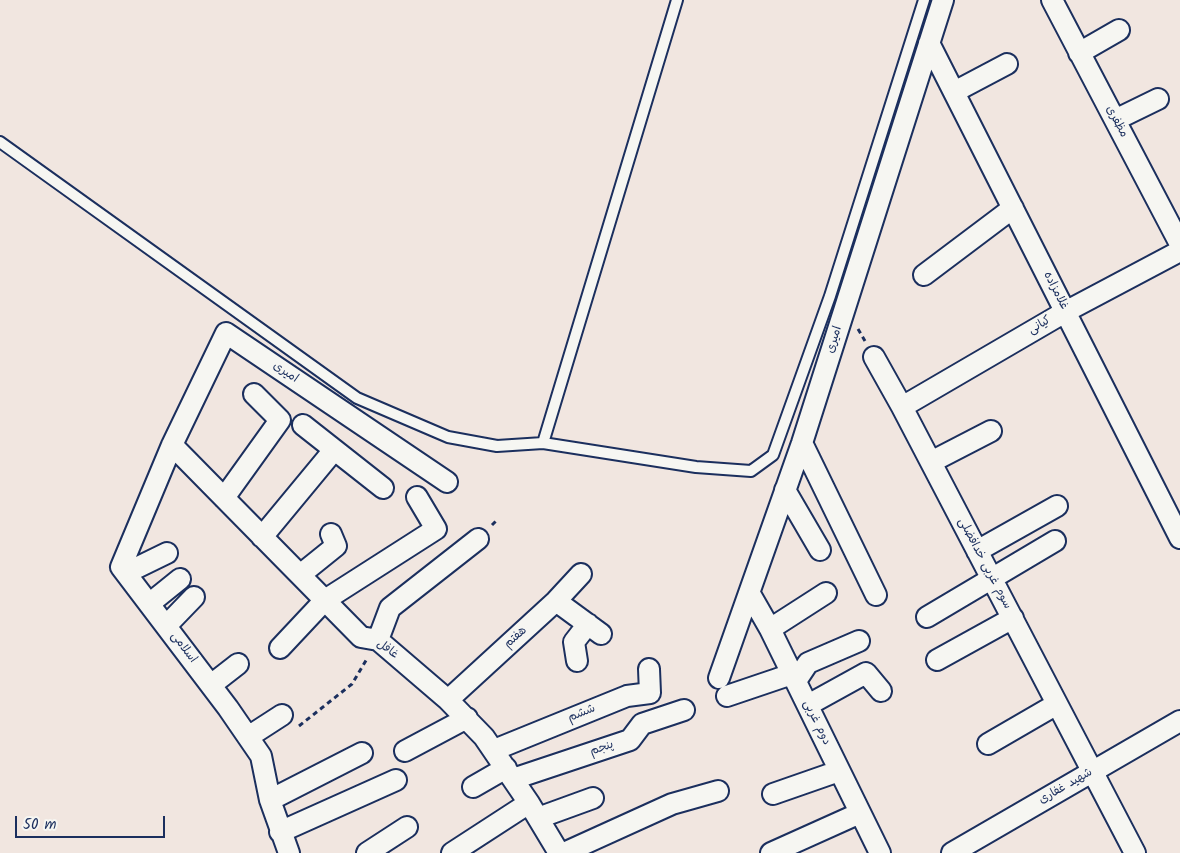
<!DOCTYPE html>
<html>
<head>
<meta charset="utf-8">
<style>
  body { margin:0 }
  #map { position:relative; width:1180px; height:853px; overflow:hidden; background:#f1e6e0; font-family:Kalam,sans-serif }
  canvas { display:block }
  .scale { position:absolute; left:15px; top:816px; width:150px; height:22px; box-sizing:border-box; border:2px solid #1b2f5e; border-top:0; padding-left:6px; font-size:15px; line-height:18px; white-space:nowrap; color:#1b2f5e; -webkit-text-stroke:4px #f6f6f2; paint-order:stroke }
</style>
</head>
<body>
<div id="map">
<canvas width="1180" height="853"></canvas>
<div class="scale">50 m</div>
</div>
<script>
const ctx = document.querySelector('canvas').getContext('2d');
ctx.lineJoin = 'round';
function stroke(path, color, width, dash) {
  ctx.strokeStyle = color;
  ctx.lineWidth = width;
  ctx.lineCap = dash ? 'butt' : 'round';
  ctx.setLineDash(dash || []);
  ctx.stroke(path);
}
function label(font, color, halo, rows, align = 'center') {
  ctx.font = font + ' Kalam,"Playpen Sans Arabic",sans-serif';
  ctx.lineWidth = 4;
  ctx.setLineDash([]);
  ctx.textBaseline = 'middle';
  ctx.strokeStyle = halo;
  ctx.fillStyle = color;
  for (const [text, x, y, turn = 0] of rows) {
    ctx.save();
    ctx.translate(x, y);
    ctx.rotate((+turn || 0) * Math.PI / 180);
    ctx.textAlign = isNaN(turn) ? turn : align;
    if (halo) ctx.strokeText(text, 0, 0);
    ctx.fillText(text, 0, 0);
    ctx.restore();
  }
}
const path = new Path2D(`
  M858,329L865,341
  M492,525L498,519
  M299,726L352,684L368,657`);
const service = new Path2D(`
  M0,142L357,398L448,437L497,446L543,443L696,467L751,471L773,455L830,296L924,0
  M543,443L677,0`);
const minor = new Path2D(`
  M1052,0L1180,244
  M929,43L1180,538
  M1079,53L1119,30
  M954,92L1007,64
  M1115,120L1158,99
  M924,275L1013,208
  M874,357L902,407L1135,853
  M902,407L1065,312L1180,251
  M303,425L383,488
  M802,443L876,595
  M172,445L361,637L378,640L448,700L484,737L529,803L559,853
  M931,462L991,431
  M785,490L820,550
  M224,498L280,420L254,394
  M262,537L334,450
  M977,551L1057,506
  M126,573L167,553
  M300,575L336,546L331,534
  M750,594L770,629L880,853
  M556,601L601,634
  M149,604L180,579
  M927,617L1055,541
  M166,626L194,597
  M770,629L826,593
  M378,640L390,608L478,539
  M280,648L325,600L436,529L417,497
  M937,660L1013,618
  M577,661L574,642L588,624
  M719,678L802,443L943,0
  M796,681L808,663L859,641
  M211,685L238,664
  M727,696L792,674
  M448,700L556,601L581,574
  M808,705L866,673L881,691
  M248,737L282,715
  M988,744L1057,704
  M494,750L627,696L650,693L649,669
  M405,751L467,718
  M513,779L630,740L642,724L684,710
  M473,787L506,768
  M773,794L839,771
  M270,800L362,753
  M538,818L593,798
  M280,832L396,780
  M289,853L270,800L261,756L228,708L121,567L172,445L226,333L447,482
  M367,853L407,827
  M452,853L529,803
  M564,853L672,804L718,791
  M771,853L860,813
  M952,853L1180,721`);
const streetNames = [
  ["مظفری",1116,122,62],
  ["غلامزاده",1055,291,63],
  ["کیانی",1040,326,-30],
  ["امیری",835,340,-72],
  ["امیری",285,373,34],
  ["سوم غربی خدافضلی",984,564,62],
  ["هفتم",516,638,-42],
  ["اسلامی",183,648,53],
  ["غافل",387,650,36],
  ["ششم",582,714,-22],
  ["دوم غربی",816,723,64],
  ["پنجم",602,749,-19],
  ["شهید غفاری",1066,787,-30]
];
stroke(service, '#1b2f5e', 14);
stroke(minor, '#1b2f5e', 24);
stroke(path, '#1b2f5e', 3, [5, 4]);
stroke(service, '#f6f6f2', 10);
stroke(minor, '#f6f6f2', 20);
label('12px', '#1b2f5e', '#f6f6f2', streetNames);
</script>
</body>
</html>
